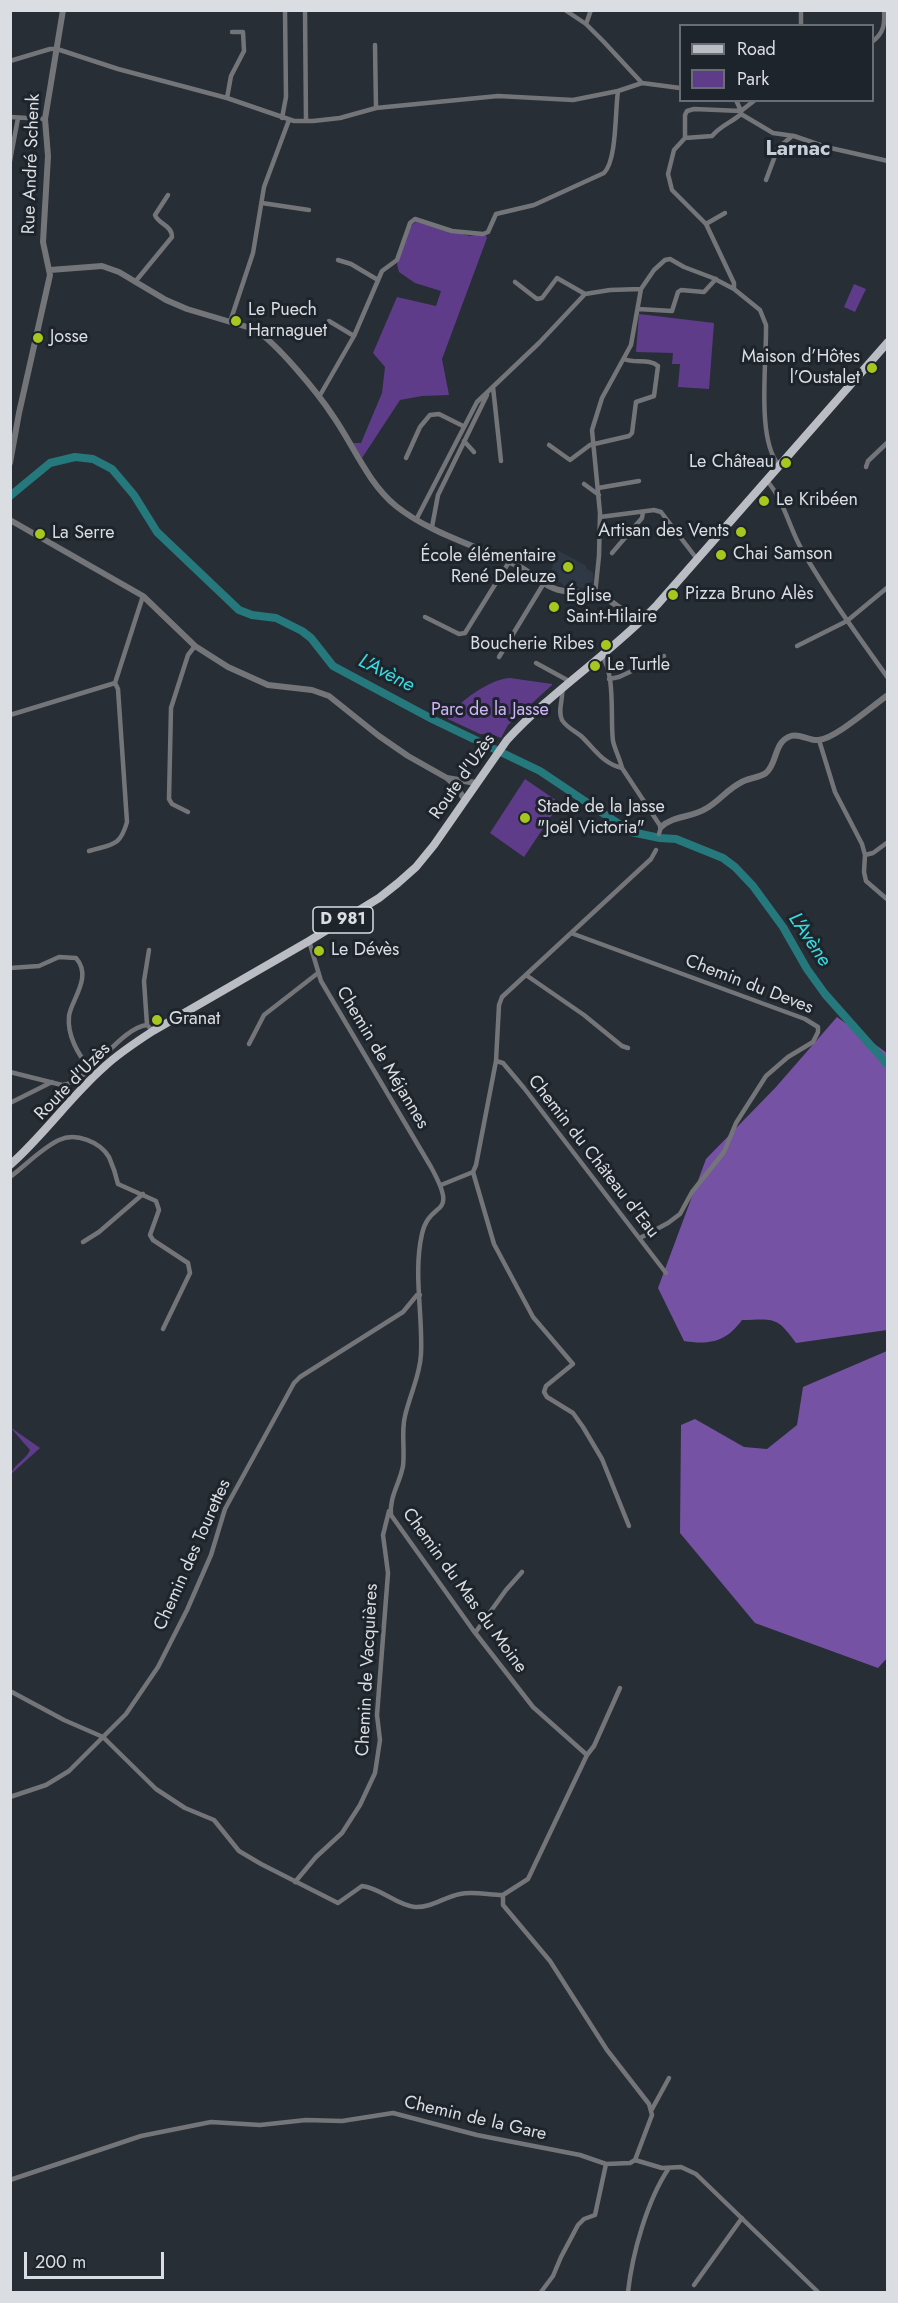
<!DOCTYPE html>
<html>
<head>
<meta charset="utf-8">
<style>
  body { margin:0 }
  #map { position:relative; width:898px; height:2303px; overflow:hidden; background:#282e35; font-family:Jost,sans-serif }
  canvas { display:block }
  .frame { position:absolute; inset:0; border:12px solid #dadde2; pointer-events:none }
  .legend { position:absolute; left:679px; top:24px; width:195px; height:78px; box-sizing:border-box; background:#1e242b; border:2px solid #696e74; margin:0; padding:8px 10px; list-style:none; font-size:18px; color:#dadde2 }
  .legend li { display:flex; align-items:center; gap:12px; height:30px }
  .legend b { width:30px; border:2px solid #696e74 }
  .scale { position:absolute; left:24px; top:2252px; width:140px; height:27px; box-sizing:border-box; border:3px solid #dadde2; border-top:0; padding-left:8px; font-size:18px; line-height:21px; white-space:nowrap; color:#dadde2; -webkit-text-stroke:4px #1e242b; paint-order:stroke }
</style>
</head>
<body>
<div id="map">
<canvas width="898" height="2303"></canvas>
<div class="frame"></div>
<ul class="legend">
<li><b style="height:8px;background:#bbbdc5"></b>Road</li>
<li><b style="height:16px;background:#5f3c8a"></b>Park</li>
</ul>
<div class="scale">200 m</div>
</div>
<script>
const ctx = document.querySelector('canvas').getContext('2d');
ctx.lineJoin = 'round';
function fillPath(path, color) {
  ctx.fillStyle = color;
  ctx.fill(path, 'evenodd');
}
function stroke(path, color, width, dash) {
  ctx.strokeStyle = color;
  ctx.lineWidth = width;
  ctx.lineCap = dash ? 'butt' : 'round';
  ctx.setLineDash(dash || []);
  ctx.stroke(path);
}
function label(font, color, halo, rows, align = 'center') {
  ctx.font = font + ' Jost,sans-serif';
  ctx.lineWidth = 6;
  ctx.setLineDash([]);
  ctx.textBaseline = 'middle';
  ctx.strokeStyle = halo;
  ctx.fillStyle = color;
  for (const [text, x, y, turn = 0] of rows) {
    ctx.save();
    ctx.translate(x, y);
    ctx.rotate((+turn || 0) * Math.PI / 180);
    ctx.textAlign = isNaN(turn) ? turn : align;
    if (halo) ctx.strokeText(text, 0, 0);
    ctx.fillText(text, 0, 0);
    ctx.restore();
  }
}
const built = new Path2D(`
  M557,550L585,565L587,569L593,572V582H590V586L588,588L565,587L560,582L549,579Z`);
const green = new Path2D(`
  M416,222L470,236L485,233L487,238L442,359L449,395L422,396L400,400L362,458L353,443H361L382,393L385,367L373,353L397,297L436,306L441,291L415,283L399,272L397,264L410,226Z
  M854,284L866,289L855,312L844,307Z
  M639,314L714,323L709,389L678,387L680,364H672L673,353L636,352Z
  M510,678L552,684V685L508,725L501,738L491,734H480L448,719L447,715C464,700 487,680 510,678Z
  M525,779L560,803L524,857L490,833Z
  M10,1427L40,1448L11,1474C15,1463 26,1460 30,1450Z`);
const forest = new Path2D(`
  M837,1017L887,1053V1330L796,1343C777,1316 774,1319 742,1320C726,1342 710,1345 684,1341L658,1288L706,1159L776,1087Z
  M887,1351L888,1657L878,1668L755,1623L680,1533L681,1425L695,1419L744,1447L767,1449L797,1425L803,1387Z`);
const river = new Path2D(`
  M10,496L50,463L75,457L93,459L112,469L134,495L157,532L239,610L252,615L276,618L302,631L311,638L333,666L432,719L540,771L631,832L660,838L676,839L723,858L735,867L753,886L783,927L807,969L825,994L888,1065`);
const minor = new Path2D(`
  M305,10L306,121
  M565,10L586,24L604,42L642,83
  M586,24L591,10
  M801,26V10
  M872,42C884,33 885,24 884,10
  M375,45L376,108
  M10,61L50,49H57L118,69L227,98L294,121H313L340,118L376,108L498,96L573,100L618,91L642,83L680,88
  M227,98L231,76L244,51L243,32H232
  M741,114L773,133L794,136L826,147L888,161
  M10,117L45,119
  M282,118L286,97L285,10
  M685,138L674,150L668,174L672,190L706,224L734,283V289L760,310L766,325C767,360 756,440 779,465
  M685,138V115L687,111L694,109L741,111L736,100
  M685,138L712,136C721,125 731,123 741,114V111L755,100
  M10,161L18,118
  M766,180L778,148L791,137
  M262,203L309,210
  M706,224L725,213
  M338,260L351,264L378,280
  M135,282L172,237C172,225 158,224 155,215L168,195
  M515,282L537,299L542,298L557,278L585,294
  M638,309L672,311L678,292L681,290L704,292L716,279
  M329,321L354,336
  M230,322L253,253L264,187L289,120
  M493,387L501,461
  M319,397L354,336L382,271L397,260L410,223L415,219L452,231L483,234L488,232L496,214L534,205L604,173C617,160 615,111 618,91
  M464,441L474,452
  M549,445L570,460L590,445L629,436L632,433L636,402L654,396L658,366C649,358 635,364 624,359
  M406,458L420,427L430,415L439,414L463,426
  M866,467L868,461L888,442
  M766,480C784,499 789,528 802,550C828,595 858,636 888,678
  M584,484L599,495
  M598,488L639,481
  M600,517L654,510L661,512L697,559
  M416,520L477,402L539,343L585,294L610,290L641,289
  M432,527L438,495L487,395
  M612,553L642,518L643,512
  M595,594L599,556L600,513L592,430L602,398L631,345L641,289L654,270L665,260L670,259L684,267L713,278L734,289
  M425,617L459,634L465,633L509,562
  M797,646L847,621L888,587
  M601,655C616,673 610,718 613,741C615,750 620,759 622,768
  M499,657L544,583
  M536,663L569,681
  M609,679L619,677L664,656
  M562,687C564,698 557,710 562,720C566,727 575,731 581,736C594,748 603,764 622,768L661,827L659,834
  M10,715L115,683
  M819,740L835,792L862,844L865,855L864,872L866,881L888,900
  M188,812L172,804L169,799L171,708L188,655L195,646
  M89,851C112,844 120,847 127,822L118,689L115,683L143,596
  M865,855L873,853L888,842
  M571,933L805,1019L818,1027V1032L813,1042L788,1057L766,1076L736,1123L724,1152L692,1192L680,1214L668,1223L640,1238
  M309,941L321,981L431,1167C460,1220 430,1198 422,1234C413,1273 423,1315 421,1354C420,1376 410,1394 405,1416C401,1432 405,1450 403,1466C400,1483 389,1497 391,1515L473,1630L533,1707L587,1755L528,1879L503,1895
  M10,968L39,966L59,957L76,958C93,977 71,1000 69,1016C67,1035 78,1055 90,1068
  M526,975L584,1015L622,1046L628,1048
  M147,1025L144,981L149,950
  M249,1044L264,1015L318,973
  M496,1061L503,1063L524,1088L666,1273
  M10,1072L62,1085C89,1083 119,1028 147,1025L153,1031
  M10,1103L52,1082
  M473,1172L494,1244L533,1317L573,1364L546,1386L544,1392L547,1397L573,1413L583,1427L602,1459L629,1526
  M10,1177C26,1165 42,1148 59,1140C76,1132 100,1142 109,1157C113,1166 116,1175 118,1184L156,1201L159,1210L150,1235L153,1240L188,1263L190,1273L163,1329
  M441,1185L473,1172L476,1165L496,1061L499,1005L502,997L651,859L656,850
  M83,1242L99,1232L143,1194
  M475,1633L506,1590L522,1572
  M10,1691L64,1720L103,1737L156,1789L185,1808L214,1820L239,1851L261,1864L338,1903L362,1886C381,1888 396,1905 415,1907C431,1908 444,1897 460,1894C473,1891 489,1895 503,1895
  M587,1755L594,1746L620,1688
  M10,1797L46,1785L69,1771L126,1714L158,1667L187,1610L211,1555L225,1509L294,1383L300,1377L403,1312L417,1295H420
  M295,1882L316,1857L342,1833L360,1805L375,1773L380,1740L377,1715L388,1573L383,1535L389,1511
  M503,1895V1905L550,1961L607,2050L649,2104L652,2115L635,2160
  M651,2111L669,2078
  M10,2180L141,2136L211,2122L260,2125L306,2120L342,2121L393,2113L477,2135L580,2155L606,2164L630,2163L635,2160L662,2168L681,2167L696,2174L818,2292
  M694,2285L742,2218
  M541,2292L553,2276L561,2257L578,2225L584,2219L595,2215L606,2164
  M628,2292C632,2255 647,2200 669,2168`);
const tertiary = new Path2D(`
  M50,270L102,266L119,272L166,300L187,309L254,329C276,342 318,393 333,416C354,446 367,482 396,506C431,534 478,546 518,566C531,572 540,583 553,588C566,594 580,590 593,593C611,598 625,613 639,623
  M10,463L19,413L50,275L43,242L48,156L45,119L63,10
  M10,520L143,596L195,646L228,667L268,685L312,690L329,696L379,736L408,756L447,778L455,785L465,800
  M447,778L476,783
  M661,827C674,815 692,818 707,808C719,801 728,789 740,783C747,778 759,778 766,773C778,763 773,742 791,736C799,733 809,741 818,740C835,739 872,706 888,695`);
const primary = new Path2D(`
  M10,1165C44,1135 70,1097 104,1067C119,1053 136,1042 153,1031L309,941L379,898L398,883L416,867L434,845L507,740C553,690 610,654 657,605L888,342`);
const markers = [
  [236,321,6,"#a7c71e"],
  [38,338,6,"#a7c71e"],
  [872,368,6,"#a7c71e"],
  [786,463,6,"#a7c71e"],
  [764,501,6,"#a7c71e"],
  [741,532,6,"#a7c71e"],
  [40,534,6,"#a7c71e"],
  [721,555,6,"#a7c71e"],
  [568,567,6,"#a7c71e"],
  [673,595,6,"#a7c71e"],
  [554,607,6,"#a7c71e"],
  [606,645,6,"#a7c71e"],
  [595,666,6,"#a7c71e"],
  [525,818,6,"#a7c71e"],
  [319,951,6,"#a7c71e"],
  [157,1020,6,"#a7c71e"]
];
const shields = [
  [343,920,60]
];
const shieldNames = [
  ["D 981",343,920]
];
const streetNames = [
  ["Rue André Schenk",32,164,-88],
  ["Route d'Uzès",463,777,-55],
  ["Chemin du Deves",749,985,21],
  ["Chemin de Méjannes",382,1058,59],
  ["Route d'Uzès",73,1082,-46],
  ["Chemin du Château d'Eau",593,1157,52],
  ["Chemin des Tourettes",193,1555,-66],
  ["Chemin du Mas du Moine",464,1591,54],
  ["Chemin de Vacquières",368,1670,-87],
  ["Chemin de la Gare",475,2119,13]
];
const poiNames = [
  ["Le Puech",248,311],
  ["Harnaguet",248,332],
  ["Josse",50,338],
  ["Maison d’Hôtes",860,358,"right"],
  ["l’Oustalet",860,379,"right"],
  ["Le Château",774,463,"right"],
  ["Le Kribéen",776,501],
  ["Artisan des Vents",729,532,"right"],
  ["La Serre",52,534],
  ["Chai Samson",733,555],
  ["École élémentaire",556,557,"right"],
  ["René Deleuze",556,578,"right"],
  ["Pizza Bruno Alès",685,595],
  ["Église",566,597],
  ["Saint-Hilaire",566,618],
  ["Boucherie Ribes",594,645,"right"],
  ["Le Turtle",607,666],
  ["Stade de la Jasse",537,808],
  ["\"Joël Victoria\"",537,829],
  ["Le Dévès",331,951],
  ["Granat",169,1020]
];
const parkNames = [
  ["Parc de la Jasse",490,711]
];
const waterNames = [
  ["L'Avène",386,674,27],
  ["L'Avène",809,940,56]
];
const quarterNames = [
  ["Larnac",798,150]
];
fillPath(built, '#2f3945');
fillPath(green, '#5f3c8a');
fillPath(forest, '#7652a5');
stroke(river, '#25797c', 8);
stroke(minor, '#747579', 4.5);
stroke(tertiary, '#747579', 6);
stroke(primary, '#bbbdc5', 8);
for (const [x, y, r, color] of markers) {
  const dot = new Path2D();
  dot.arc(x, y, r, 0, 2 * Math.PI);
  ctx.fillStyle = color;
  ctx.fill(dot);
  stroke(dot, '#1e242b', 2);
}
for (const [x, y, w] of shields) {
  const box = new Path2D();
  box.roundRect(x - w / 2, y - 13, w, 26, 4.5);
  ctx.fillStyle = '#1e242b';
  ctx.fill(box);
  stroke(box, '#dadde2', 1.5);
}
label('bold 16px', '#dadde2', null, shieldNames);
label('18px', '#dadde2', '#1e242b', streetNames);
label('18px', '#dadde2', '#1e242b', poiNames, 'left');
label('18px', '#ceb4f6', '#1e242b', parkNames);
label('italic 20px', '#38dbe1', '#1e242b', waterNames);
label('bold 21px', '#c6ced7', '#1e242b', quarterNames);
</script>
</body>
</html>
